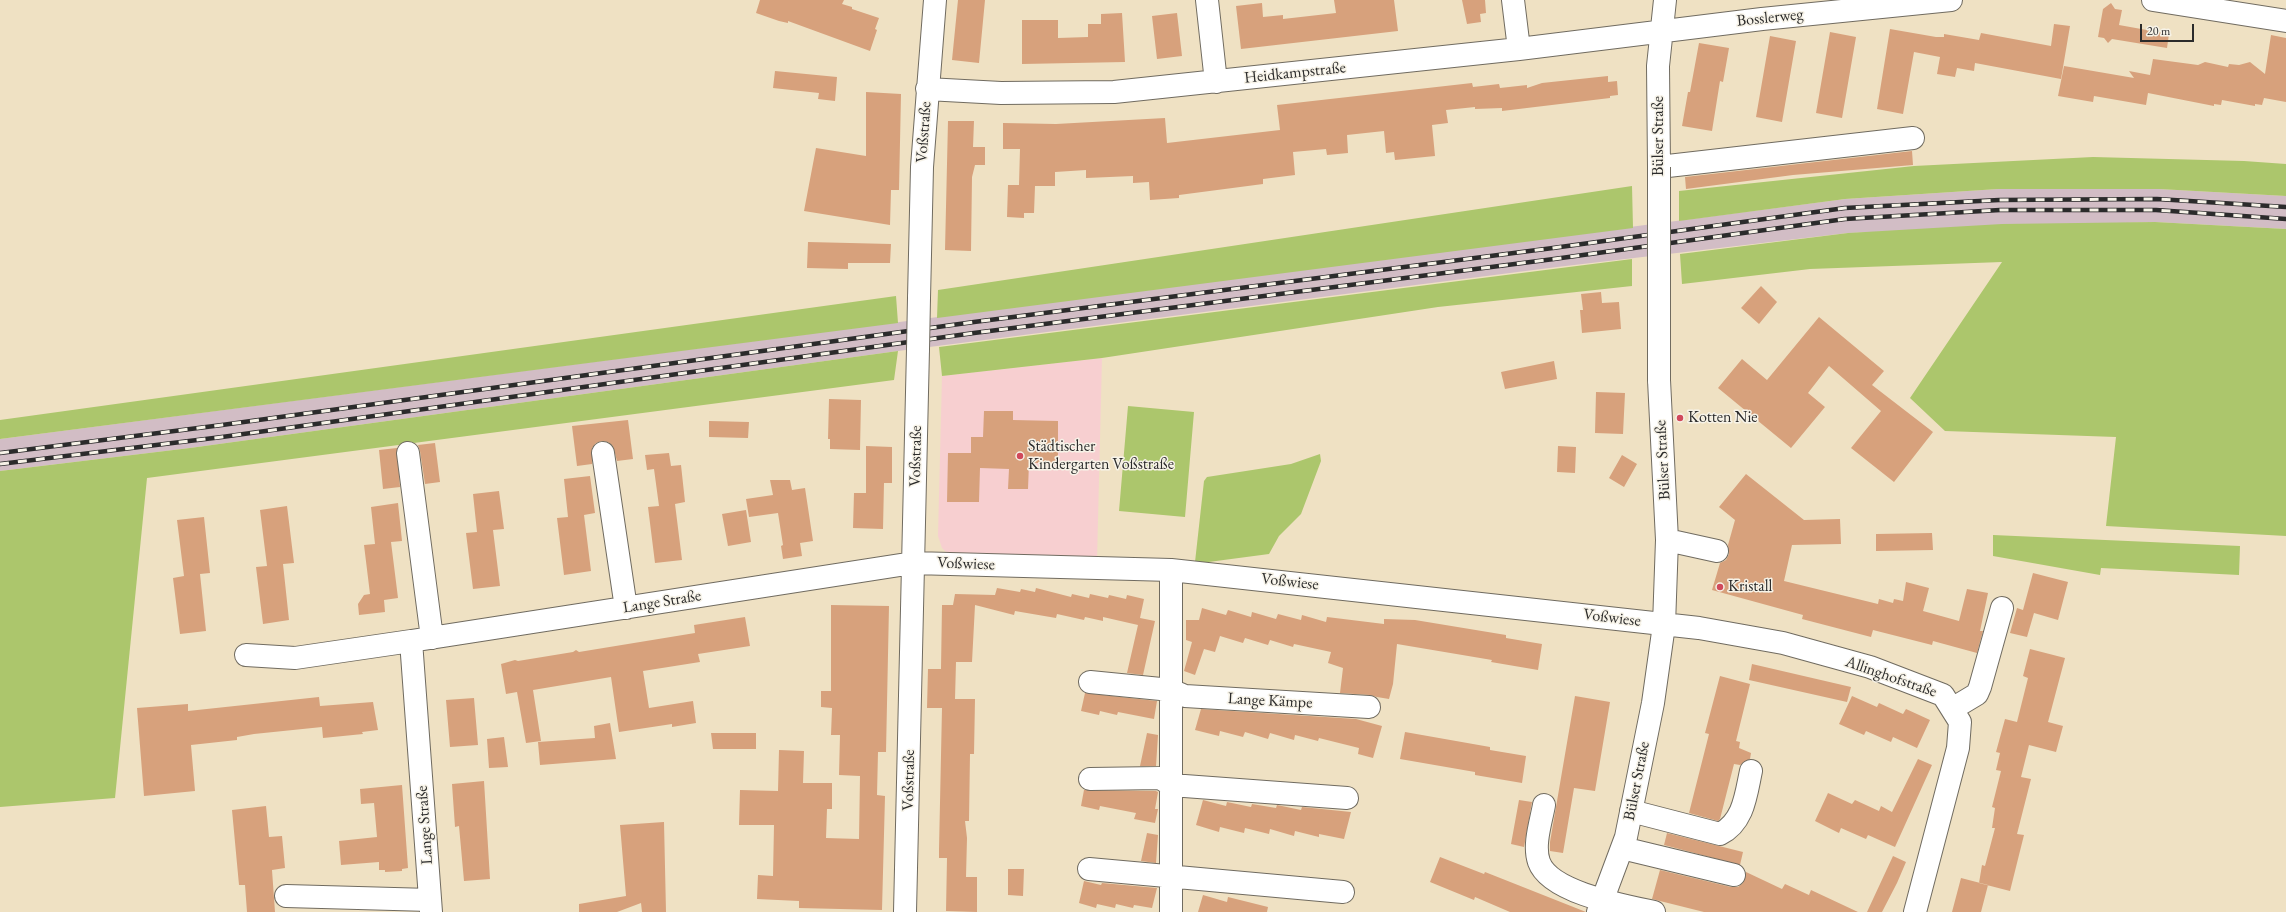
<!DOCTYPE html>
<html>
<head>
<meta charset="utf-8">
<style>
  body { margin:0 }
  #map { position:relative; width:2286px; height:912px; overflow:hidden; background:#efe1c3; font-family:"EB Garamond",serif }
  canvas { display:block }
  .scale { position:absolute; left:2140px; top:24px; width:54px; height:18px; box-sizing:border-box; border:2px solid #2b2b2b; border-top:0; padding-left:5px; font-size:12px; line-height:14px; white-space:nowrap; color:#2b2b2b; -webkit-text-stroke:3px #f7f3e8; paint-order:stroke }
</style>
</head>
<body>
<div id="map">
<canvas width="2286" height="912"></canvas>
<div class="scale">20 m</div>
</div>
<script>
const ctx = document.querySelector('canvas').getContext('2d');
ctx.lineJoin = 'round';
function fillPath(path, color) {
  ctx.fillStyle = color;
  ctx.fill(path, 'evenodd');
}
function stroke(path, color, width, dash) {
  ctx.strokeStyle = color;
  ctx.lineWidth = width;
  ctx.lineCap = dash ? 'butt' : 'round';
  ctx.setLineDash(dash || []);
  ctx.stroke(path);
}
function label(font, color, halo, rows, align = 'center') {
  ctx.font = font + ' "EB Garamond",serif';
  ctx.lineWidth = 3;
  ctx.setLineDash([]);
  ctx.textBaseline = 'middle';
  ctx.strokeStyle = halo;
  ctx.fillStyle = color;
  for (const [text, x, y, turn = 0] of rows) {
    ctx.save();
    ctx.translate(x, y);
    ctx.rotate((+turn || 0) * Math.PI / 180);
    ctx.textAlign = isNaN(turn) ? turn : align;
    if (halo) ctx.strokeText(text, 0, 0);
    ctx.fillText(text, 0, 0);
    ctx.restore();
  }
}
const built = new Path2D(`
  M1102,358L1097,560L951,555L946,552L942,548L938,536L942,376Z`);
const industrial = new Path2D(`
  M1998,189H2159L2286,196V229L2155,222L1848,233L1557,267L898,351L190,448L0,471V439L1845,199Z`);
const green = new Path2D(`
  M2093,157L2244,161L2286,164V196L2159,189H1998L1845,199L1679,221V191L1914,166Z
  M1632,186L1633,228L937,318L938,290Z
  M2155,222L2286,229V536L2106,526L2116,437L1945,431L1910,398L2002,262L1810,269L1682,284L1680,254L1848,233L2002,224Z
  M1632,259V286L1438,307L1102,358L942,376L939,347Z
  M896,296L898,323L0,439V420Z
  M898,351L894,380L147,478L115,798L0,807V471L190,448Z
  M1128,406L1194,412L1185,517L1119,511Z
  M1320,454L1321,461L1301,514L1279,536L1269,554L1201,563L1195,562L1204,481L1207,477L1291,464Z
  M1993,535L2240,546L2239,575L2101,568L2100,575L1993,556Z`);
const building = new Path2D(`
  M760,0H844L842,4L852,7V9L879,18L875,29L877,30L870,51L788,21V23L779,21L756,13Z
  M958,0H985L979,63L952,60Z
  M1334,0H1394L1398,31L1241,49L1236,6L1262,3L1263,17L1283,15V19L1336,13Z
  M1462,0H1485L1486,13L1480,14L1481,22L1467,24Z
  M2111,3L2115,9L2122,10L2119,25L2169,34L2167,48L2112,39L2108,43L2104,38L2098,37L2103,9Z
  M1122,13L1125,62L1022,64V20H1058V38L1088,37V24H1101V14Z
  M1177,13L1182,56L1157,59L1152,16Z
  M2054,24L2070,26L2061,79L1975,63L1974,71L1957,68L1955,77L1937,74L1940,57L1914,52L1903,114L1877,109L1890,29L1936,37H1944V34L1979,40L1981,33L2051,46Z
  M1830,32L1856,37L1842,118L1816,113Z
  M2271,35L2286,38V102L2264,98L2262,105L2255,104V106L2222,100L2221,105L2214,104V106L2148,93L2146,105L2094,96L2093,102L2058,96L2064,66L2134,78L2129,71L2150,75L2153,59L2198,65L2205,62L2228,67L2229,64L2239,65L2250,62L2265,74Z
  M1770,36L1796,41L1782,122L1756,117Z
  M1699,43L1729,48L1723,82L1720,81L1712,131L1682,126L1688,92H1690Z
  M775,71L837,77L835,101L818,99L819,93L773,88Z
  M1608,76V82L1617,81L1618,95L1610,96V98L1502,111V108L1475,109V107L1446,110L1448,123L1432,125L1435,156L1395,160L1394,152L1386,153L1384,131L1347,135L1348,153L1327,155L1326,149L1293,152L1295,175L1263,179V184L1179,195V198L1150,200L1149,182L1133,183V176L1086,178V170L1055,172V186H1035L1034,213H1024V218L1007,217L1008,185H1019L1020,149H1003V123L1056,124L1165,118L1167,143L1280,130L1277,105L1472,83L1473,87L1499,84L1500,88L1527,85V88L1542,83Z
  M866,92L901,94L899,190H891L890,225L804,211L816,148L866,156Z
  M948,121H974L973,147H985V165H975L972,177L971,251L945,250Z
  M1912,151L1913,165L1793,175L1686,189L1685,177Z
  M808,242L891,244L890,263H848V269L807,268Z
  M1761,286L1777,302L1759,324L1741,308Z
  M1601,292L1602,303L1619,302L1621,329L1582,333L1580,310H1583L1581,294Z
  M1819,317L1884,371L1872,385L1933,432L1894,482L1851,448L1881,411L1829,366L1808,393L1825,407L1791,448L1718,388L1742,359L1767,380Z
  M1554,361L1557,379L1505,389L1501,372Z
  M1596,392L1625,393L1623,434L1595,433Z
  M829,399L861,400L860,450L830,449V439H828Z
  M984,411H1013V420L1058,421V463H1029L1028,489H1008L1009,469L980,468L979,502H947L948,453H971V437H983Z
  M628,420L633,459L617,461L613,446L608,442L602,441L596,443L592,448V464L577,466L572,426Z
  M709,421L749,422L748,438L709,437Z
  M435,443L440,482L425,484L420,451L418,445Z
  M866,446L892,447V483H884L883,529L853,528L854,493H866Z
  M1558,446L1576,447L1575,473L1557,472Z
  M397,448L400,487L383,489L379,450Z
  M669,453L671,466L681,465L685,502L675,504L682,560L655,563L648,507L659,506L654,469L647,470L645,455Z
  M1622,455L1637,464L1624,487L1609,478Z
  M1746,474L1804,520L1840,519L1841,544L1792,545L1784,581L1878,604L1879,599L1893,603L1894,599L1903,601L1906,582L1929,588L1923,611L1959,621L1967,589L1988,593L1980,631H1983L1977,653L1933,641L1932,645L1873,630L1871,637L1802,619L1803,615L1712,590L1720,563L1726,560L1729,554L1728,545L1735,520L1719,507Z
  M590,476L595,513L584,515L591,571L564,575L557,518L568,517L564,479Z
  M770,480H790L792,490L805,488L813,541L800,543L802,556L783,559L781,546L783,545L778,513L749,517L746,499L773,495Z
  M499,491L504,529L493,530L500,586L473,589L466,533L477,532L473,494Z
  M398,503L402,541L391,542L398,598L384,600L385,612L359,615L358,604L364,595L370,594L364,545L375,544L371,507Z
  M287,506L294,563L283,564L289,620L263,624L256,567L267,566L260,510Z
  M746,510L751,542L728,546L722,514Z
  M204,517L210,573L200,574L206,631L180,634L173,578L184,576L177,520Z
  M1932,533L1933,550L1876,551V534Z
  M2033,573L2068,582L2058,620L2034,613L2027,637L2010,633L2017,608L2023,610Z
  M997,588L1020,592L1021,589L1035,592L1036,588L1071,597L1072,594L1089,598L1090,594L1108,598L1109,595L1126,599L1127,595L1144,599L1140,618L1155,621L1143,675L1127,673L1138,625L1103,617V621L1085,617L1084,620L1057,614L1056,618L1015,611L1014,615L975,605L972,662H956L955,699H975L974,754H970L969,821H965L967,838L966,877H977V912L946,911L947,858H939V850L942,708H927L928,669H941L942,605H953L955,594L995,595Z
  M831,605L889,606L886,752H878L877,795L885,796L882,910L799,908V901L757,899L758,875L773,876L774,825H739L740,790L778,791L779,750L804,751L803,783H832V809H827L826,838L859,839L860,776L839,775L840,735H831L832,708L821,707V691H831Z
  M1202,608L1226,615L1228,610L1251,617L1252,612L1276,619L1278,614L1301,620L1302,615L1326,622L1327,617L1384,624V619L1415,620L1506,635V638L1542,644L1538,670L1491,662L1492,660L1397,644L1393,684L1389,699L1377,697L1370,695L1340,693L1343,668L1328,663L1331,652L1294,644L1293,647L1270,640L1268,645L1245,638L1243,643L1220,636L1215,652L1204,649L1195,675L1184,671L1192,642L1186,640V620H1199Z
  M745,617L750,646L698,654L700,662L643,671L649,708L693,701L696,723L672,727V724L619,732L611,677L533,690L541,741L526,743L517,692L506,694L501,664L515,660L518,661L573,652L576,650L579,652L695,633L694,625Z
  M2030,649L2065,658L2048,722L2063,726L2056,752L2029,745L2021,777L2031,779L2017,834L2024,835L2010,891L1979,883L1982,865L1985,866L1995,828H1992L1995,808L1992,807L2001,771L1996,770L2000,753L1996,752L2005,719L2017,722L2028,678L2023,676Z
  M1752,664L1851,687L1847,702L1749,680Z
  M1720,676L1750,684L1736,741L1740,742L1739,748L1751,753L1750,759L1740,765L1734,764L1720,819L1718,821L1689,813L1709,734L1705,733Z
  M1085,693L1157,701L1154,719L1118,712L1117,715L1100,711L1099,715L1081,711Z
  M1575,696L1610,702L1595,791L1574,788L1563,853L1550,851V842Z
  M1852,696L1877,707L1879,703L1903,714L1906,709L1930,720L1917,748L1893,737L1891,742L1866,731L1864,735L1839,724Z
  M319,697L320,706L373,702L378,730L362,732L363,734L323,738L322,727L254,734L237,737V740L191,745L195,791L144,796L137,708L188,704V711Z
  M474,698L478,745L450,747L446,700Z
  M1201,709L1356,719L1382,726L1373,758L1358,754L1359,748L1319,738L1318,741L1295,735L1294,740L1270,733L1268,739L1245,732L1243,737L1220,731L1219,736L1195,730Z
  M610,723L616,759L540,765L538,742L595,738L594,726Z
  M1405,732L1490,747V750L1526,756L1522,783L1475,775V772L1400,759Z
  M711,733H756V749H713Z
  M1147,733L1158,735L1156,766H1140Z
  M504,737L508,767L489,768L487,739Z
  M1918,759L1932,765L1895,847L1868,835L1866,839L1841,828L1839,833L1815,821L1828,793L1852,804L1855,800L1879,811L1881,806L1892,812Z
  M484,781L490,879L464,881L459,826L455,827L452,784Z
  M402,785L408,868L402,869V871L385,872V870H379V862L341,865L339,841L377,837L374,803L361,804L360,789Z
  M1084,790L1156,791L1158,792L1155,809H1158L1155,823L1134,819L1136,813L1100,806L1099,810L1081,806Z
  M1203,800L1226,806L1227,802L1251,807L1252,804L1276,808L1277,805L1301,810L1302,807L1351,812L1344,839L1319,834V837L1295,831L1294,836L1270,829L1269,834L1245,828L1244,833L1220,827L1219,832L1196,825Z
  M1519,800L1532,802L1524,847L1511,844Z
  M266,806L269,837L282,836L285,868L272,870L275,912H247L245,885H239L232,810Z
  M664,822L666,912H642L641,903L617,912H579V904L626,896L620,825Z
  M1147,833L1158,835L1156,863L1141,861Z
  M1667,833L1743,852L1740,865L1664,845Z
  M1893,856L1906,862L1897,883L1882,912H1867Z
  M1440,857L1484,874L1485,872L1586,912H1510L1475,897L1474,900L1430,882Z
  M1008,869H1024L1023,896L1008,895Z
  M1660,870L1731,887H1738L1743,883L1746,872L1782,889L1785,884L1809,895L1811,890L1858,912H1704L1652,899Z
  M1961,878L1988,885L1981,912H1952Z
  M1084,881L1101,885L1102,883L1157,888L1152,908L1134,905L1133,908L1116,904L1115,908L1097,904L1096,908L1079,903Z
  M1203,895L1227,902L1228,897L1268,907L1267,912H1198Z`);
const minor = new Path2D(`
  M1207,0L1216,82
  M1513,0L1519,49
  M1665,0L1658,66L1659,167L1913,138
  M2153,0L2286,21
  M927,89L1001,93L1114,92L1519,49L1762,19L1951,0
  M919,298L922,167L935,0
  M408,453L432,638
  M603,453L626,608
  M1667,540L1717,551
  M246,655L295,658L411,641
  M1090,682L1171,690L1185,696L1369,707
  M1952,709L1977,694L1980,687L2002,608
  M1090,779L1160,778L1171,785L1347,798
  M1544,805C1541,822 1533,845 1539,862C1550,893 1626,906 1654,912
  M1631,811L1720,834C1744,822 1746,794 1751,771
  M1622,848L1734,875
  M1089,869L1343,892
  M286,896L430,900
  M431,912L411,641L913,563L1171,570L1699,628L1783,643L1870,667L1943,695L1960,722L1958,748L1915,912
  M905,912L918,349
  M1171,912V570
  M1598,912L1626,837L1653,703L1664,625L1667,540L1659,380`);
const rail = new Path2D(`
  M0,453L222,425L974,322L1553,248L1845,208L1999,200L2157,199L2286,207
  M0,464L222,437L974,333L1554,259L1845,219L2000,210H2156L2286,219`);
const minorBridge = new Path2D(`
  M1659,167V380
  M918,349L919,298`);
const markers = [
  [1680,418,4,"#d1495b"],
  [1020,456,4,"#d1495b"],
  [1720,587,4,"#d1495b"]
];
const streetNames = [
  ["Bosslerweg",1770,18,-6],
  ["Heidkampstraße",1295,73,-6],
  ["Voßstraße",924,132,-86],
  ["Bülser Straße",1659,136,-90],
  ["Voßstraße",916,456,-89],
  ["Bülser Straße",1663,460,-93],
  ["Voßwiese",966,564,2],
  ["Voßwiese",1290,582,6],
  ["Lange Straße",662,602,-9],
  ["Voßwiese",1612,618,7],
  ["Allinghofstraße",1891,677,19],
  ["Lange Kämpe",1270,701,3],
  ["Voßstraße",909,780,-89],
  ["Bülser Straße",1637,781,-79],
  ["Lange Straße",425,825,-94]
];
const poiNames = [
  ["Kotten Nie",1688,418],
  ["Städtischer",1028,447],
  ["Kindergarten Voßstraße",1028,465],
  ["Kristall",1728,587]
];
fillPath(built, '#f7cfd0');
fillPath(industrial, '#d2bdc5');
fillPath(green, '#acc66c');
fillPath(building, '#d7a17c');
stroke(minor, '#706b60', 24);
stroke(minor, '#fff', 22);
stroke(rail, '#2b2b2b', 4.5);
stroke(rail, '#f7f3e8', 3, [9]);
stroke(minorBridge, '#706b60', 24, []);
stroke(minorBridge, '#fff', 22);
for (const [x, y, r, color] of markers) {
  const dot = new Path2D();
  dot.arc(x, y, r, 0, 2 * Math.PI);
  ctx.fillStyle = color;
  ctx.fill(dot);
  stroke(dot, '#f7f3e8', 1.5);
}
label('16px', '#2b2b2b', '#f7f3e8', streetNames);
label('16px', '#2b2b2b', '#f7f3e8', poiNames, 'left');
</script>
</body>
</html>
